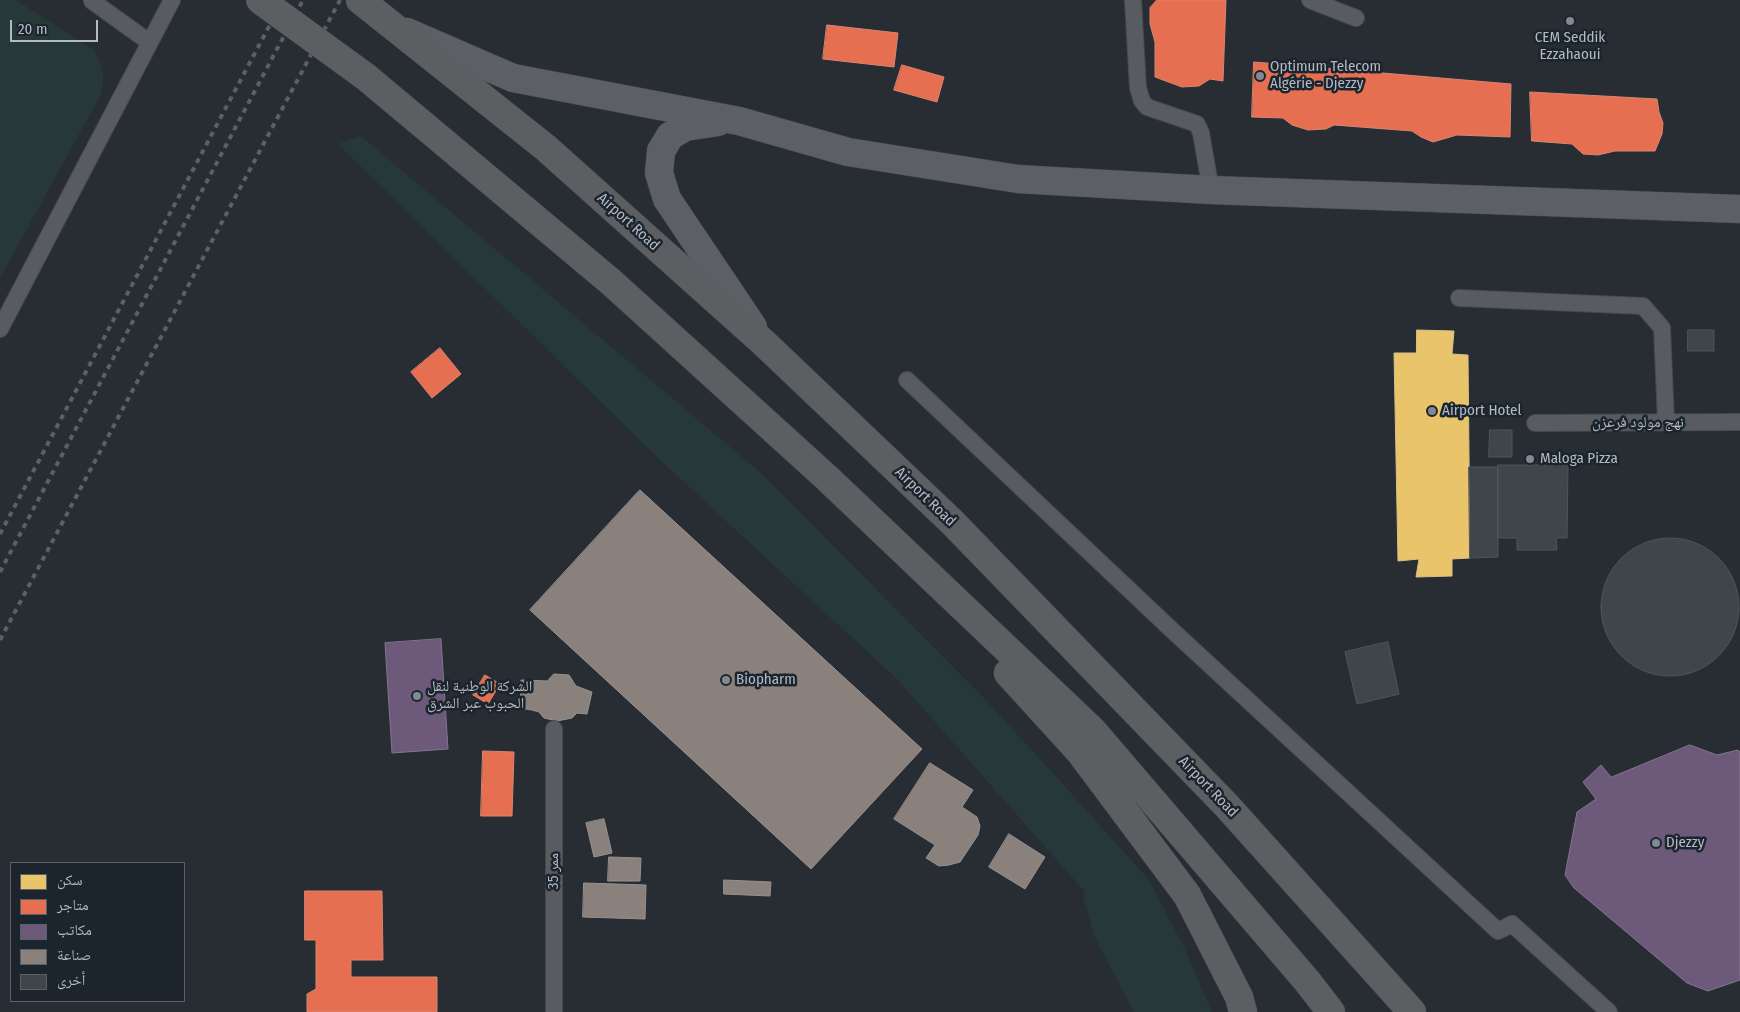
<!DOCTYPE html>
<html>
<head>
<meta charset="utf-8">
<style>
  body { margin:0 }
  #map { position:relative; width:1740px; height:1012px; overflow:hidden; background:#282d33; font-family:"Fira Sans Condensed","Noto Naskh Arabic",sans-serif }
  canvas { display:block }
  .legend { position:absolute; left:10px; top:862px; width:175px; height:140px; box-sizing:border-box; background:#1c242d; border:1px solid #586069; margin:0; padding:6px 9px; list-style:none; font-size:15px; color:#b2bac4 }
  .legend li { display:flex; align-items:center; gap:10px; height:25px }
  .legend b { width:25px; border:1px solid #586069 }
  .scale { position:absolute; left:10px; top:20px; width:88px; height:22px; box-sizing:border-box; border:2px solid #b2bac4; border-top:0; padding-left:6px; font-size:15px; line-height:18px; white-space:nowrap; color:#b2bac4; -webkit-text-stroke:4px #1c242d; paint-order:stroke }
</style>
</head>
<body>
<div id="map">
<canvas width="1740" height="1012"></canvas>
<ul class="legend">
<li><b style="height:14px;background:#e9c46a"></b>سكن</li>
<li><b style="height:14px;background:#e76f51"></b>متاجر</li>
<li><b style="height:14px;background:#6d597a"></b>مكاتب</li>
<li><b style="height:14px;background:#8a817c"></b>صناعة</li>
<li><b style="height:14px;background:#40454a"></b>أخرى</li>
</ul>
<div class="scale">20 m</div>
</div>
<script>
const ctx = document.querySelector('canvas').getContext('2d');
ctx.lineJoin = 'round';
function fillPath(path, color) {
  ctx.fillStyle = color;
  ctx.fill(path, 'evenodd');
}
function stroke(path, color, width, dash) {
  ctx.strokeStyle = color;
  ctx.lineWidth = width;
  ctx.lineCap = dash ? 'butt' : 'round';
  ctx.setLineDash(dash || []);
  ctx.stroke(path);
}
function label(font, color, halo, rows, align = 'center') {
  ctx.font = font + ' "Fira Sans Condensed","Noto Naskh Arabic",sans-serif';
  ctx.lineWidth = 5;
  ctx.setLineDash([]);
  ctx.textBaseline = 'middle';
  ctx.strokeStyle = halo;
  ctx.fillStyle = color;
  for (const [text, x, y, turn = 0] of rows) {
    ctx.save();
    ctx.translate(x, y);
    ctx.rotate((+turn || 0) * Math.PI / 180);
    ctx.textAlign = isNaN(turn) ? turn : align;
    if (halo) ctx.strokeText(text, 0, 0);
    ctx.fillText(text, 0, 0);
    ctx.restore();
  }
}
const green = new Path2D(`
  M0,0H16L94,50C104,68 106,79 99,98L0,278Z
  M361,136L760,472L980,694L1062,783L1149,880L1185,949L1212,1012H1134L1095,938L1086,904L1083,900L1085,892L898,680L660,460L338,144Z`);
const homes = new Path2D(`
  M1417,330L1454,331L1452,354L1468,355L1470,558L1452,559V576L1416,577L1419,559L1398,561L1394,353H1416Z`);
const shops = new Path2D(`
  M1157,0H1226L1223,81L1210,79L1199,86L1182,87L1155,77V42L1150,24V8Z
  M827,25L898,33L894,67L823,59Z
  M1254,62L1511,84L1510,137L1457,135L1433,142L1421,137L1412,131L1334,125L1326,129L1308,130L1292,125L1283,118L1252,117Z
  M902,65L944,77L937,102L894,90Z
  M1530,92L1657,99L1659,112L1663,123L1662,134L1655,151H1615L1598,155L1583,154L1572,144L1532,141Z
  M440,348L461,374L432,398L411,372Z
  M485,675L500,684L488,704L473,695Z
  M483,751L514,752L512,816H481Z
  M305,891H382L383,960H351V977H437V1012H307V994L316,989V940H305Z`);
const offices = new Path2D(`
  M441,639L448,749L392,753L385,643Z
  M1690,745L1717,755L1738,750L1740,752V980L1708,991L1687,983L1574,888L1565,875L1577,812L1596,799L1583,782L1601,765L1611,777Z`);
const industry = new Path2D(`
  M640,490L922,749L811,869L530,610Z
  M554,674L569,675L576,686L592,692L587,714L577,713L572,718L557,721L544,718L539,712L532,710L520,708L521,680L547,681Z
  M930,763L973,790L962,807L977,817L980,826L978,835L960,862L949,865L939,866L926,858L935,845L894,819Z
  M604,819L612,853L594,857L586,823Z
  M1009,834L1045,857L1025,889L989,867Z
  M609,857L641,858L640,881H608Z
  M724,880L771,882L770,896L724,894Z
  M584,883L646,885L645,919L583,917Z`);
const building = new Path2D(`
  M1688,330H1714V351H1688Z
  M1490,430H1512V457H1489Z
  M1498,465H1568L1567,538H1556L1557,550H1517V538H1498Z
  M1469,467H1498V557L1470,558Z
  M1601 607a69 69 0 1 1 138 0a69 69 0 1 1-138 0Z
  M1388,642L1399,694L1357,704L1345,652Z`);
const lane = new Path2D(`
  M1133,0L1138,88L1142,101L1147,107L1197,124L1201,133L1211,190
  M1310,0L1356,18
  M92,1L149,42
  M1459,298L1643,306L1662,328L1666,422
  M0,329L172,0
  M907,380L1174,632L1498,931L1512,924L1609,1012
  M1535,423L1740,422
  M554,1012V729`);
const secondary = new Path2D(`
  M407,32L513,78L739,121L848,152L1018,179L1211,190L1740,209
  M718,122L685,127L670,136L661,151L659,173L667,199L753,327`);
const highway = new Path2D(`
  M360,0L546,148L765,344L952,522L1227,806L1412,1012
  M366,77L611,282L827,478L1093,731L1307,981L1331,1012
  M1008,673L1080,752L1187,895L1239,997L1243,1012`);
const rail = new Path2D(`
  M0,534L283,0
  M0,572L303,0
  M0,640L340,0`);
const highwayBridge = new Path2D(`
  M260,0L366,77`);
const markers = [
  [1570,21,5,"#828991"],
  [1260,76,5,"#828991"],
  [1432,411,5,"#828991"],
  [1530,459,5,"#828991"],
  [726,680,5,"#828991"],
  [417,696,5,"#828991"],
  [1656,843,5,"#828991"]
];
const poiNames = [
  ["CEM Seddik",1570,38,"center"],
  ["Ezzahaoui",1570,55,"center"],
  ["Optimum Telecom",1270,67],
  ["Algérie - Djezzy",1270,84],
  ["Airport Hotel",1442,411],
  ["Maloga Pizza",1540,459],
  ["Biopharm",736,680],
  ["الشركة الوطنية لنقل",427,687],
  ["الحبوب عبر الشرق",427,704],
  ["Djezzy",1666,843]
];
const streetNames = [
  ["Airport Road",628,222,42],
  ["نهج مولود فرعزن",1638,423],
  ["Airport Road",925,497,44],
  ["Airport Road",1208,787,46],
  ["ممر 35",554,871,-90]
];
fillPath(green, '#263838');
fillPath(homes, '#e9c46a');
stroke(homes, '#d8c185', 1);
fillPath(shops, '#e76f51');
stroke(shops, '#d78674', 1);
fillPath(offices, '#6d597a');
stroke(offices, '#827690', 1);
fillPath(industry, '#8a817c');
stroke(industry, '#969292', 1);
fillPath(building, '#40454a');
stroke(building, '#50545b', 1);
stroke(lane, '#46494e', 18);
stroke(secondary, '#46494e', 29);
stroke(highway, '#45494f', 29);
stroke(lane, '#585c61', 16);
stroke(secondary, '#5c6066', 28);
stroke(highway, '#5c5f62', 28);
stroke(rail, '#5c6064', 4, [5, 5]);
stroke(highwayBridge, '#45494f', 29, []);
stroke(highwayBridge, '#5c5f62', 28);
for (const [x, y, r, color] of markers) {
  const dot = new Path2D();
  dot.arc(x, y, r, 0, 2 * Math.PI);
  ctx.fillStyle = color;
  ctx.fill(dot);
  stroke(dot, '#1c242d', 2);
}
label('15px', '#b2bac4', '#1c242d', poiNames, 'left');
label('15px', '#b2bac4', '#1c242d', streetNames);
</script>
</body>
</html>
